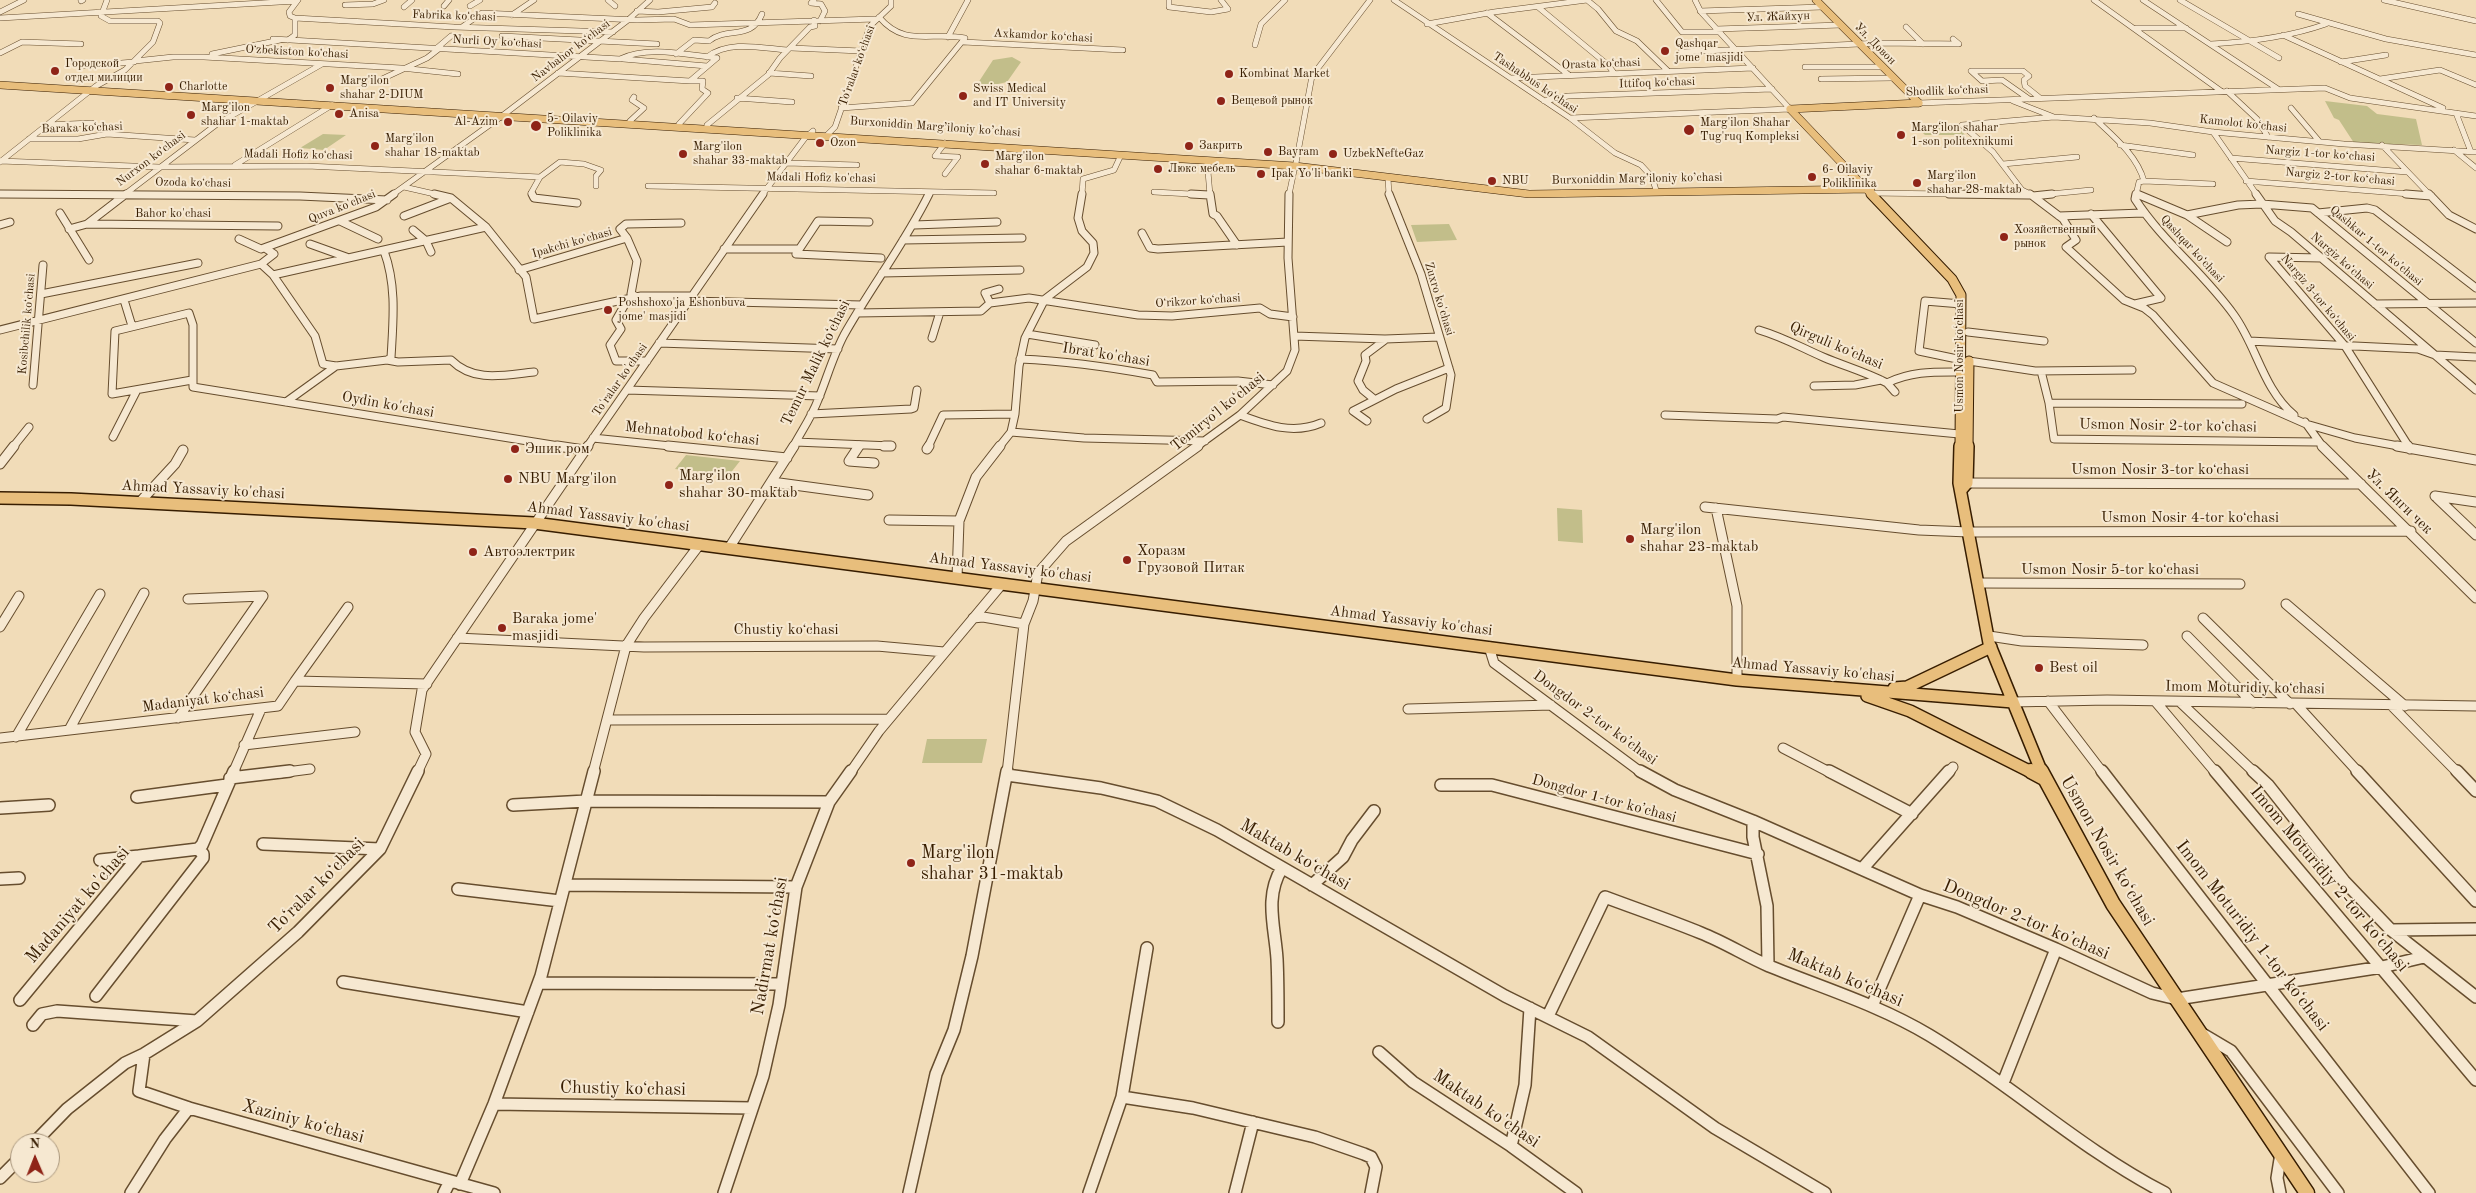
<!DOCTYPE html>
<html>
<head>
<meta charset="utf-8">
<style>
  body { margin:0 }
  #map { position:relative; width:2476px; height:1193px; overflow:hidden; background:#f1dcb8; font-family:"Old Standard TT",serif }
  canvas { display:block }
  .north { position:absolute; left:10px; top:1133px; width:50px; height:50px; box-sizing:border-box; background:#f6e8d1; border:1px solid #aa977d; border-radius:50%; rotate:359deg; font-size:14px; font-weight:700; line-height:20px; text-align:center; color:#371d00 }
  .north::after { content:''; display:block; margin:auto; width:18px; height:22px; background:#8f2418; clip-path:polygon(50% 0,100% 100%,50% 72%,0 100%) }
</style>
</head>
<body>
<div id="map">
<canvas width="2476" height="1193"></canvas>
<div class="north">N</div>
</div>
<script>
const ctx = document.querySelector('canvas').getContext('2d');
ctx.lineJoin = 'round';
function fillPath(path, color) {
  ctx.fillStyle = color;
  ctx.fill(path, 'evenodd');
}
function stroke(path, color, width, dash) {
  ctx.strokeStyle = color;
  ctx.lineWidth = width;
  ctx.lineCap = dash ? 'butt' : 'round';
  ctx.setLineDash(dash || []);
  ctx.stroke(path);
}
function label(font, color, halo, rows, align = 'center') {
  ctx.font = font + ' "Old Standard TT",serif';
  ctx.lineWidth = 4;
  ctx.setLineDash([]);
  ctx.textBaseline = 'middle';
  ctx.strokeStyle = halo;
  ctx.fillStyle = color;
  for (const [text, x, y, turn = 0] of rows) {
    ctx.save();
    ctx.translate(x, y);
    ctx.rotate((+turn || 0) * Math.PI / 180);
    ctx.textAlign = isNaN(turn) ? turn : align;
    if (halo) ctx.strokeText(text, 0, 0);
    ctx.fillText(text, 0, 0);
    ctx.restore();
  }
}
const green = new Path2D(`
  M1012,57L1021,62L1007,82L989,86L978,83L993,60Z
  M2325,101L2367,106L2377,114L2416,119L2422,145L2354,143L2339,120L2334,118Z
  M1918,128H1959L1965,135H1925Z
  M323,134L346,135L324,150L300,148Z
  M1449,224L1457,240L1417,242L1411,225Z
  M686,455L740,461L729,475L675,469Z
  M1557,508L1582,510L1583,543L1558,541Z
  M927,739H987L982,763H922Z`);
const minorFar3 = new Path2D(`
  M608,0L615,6
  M814,0L811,3L821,4L825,11L820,21
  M1169,0V7L1211,12L1228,9L1221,0
  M1394,0L1570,118L1615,153L1641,165L1652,177L1656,190
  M1656,0L1682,32H1719
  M1695,0L1701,12L1790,109
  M2094,0L2221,91
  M2143,0L2278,89
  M2180,0L2279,58
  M2384,0L2476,21
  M81,1L83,0
  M345,5L373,4L384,0
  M444,6L449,0
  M470,6L480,0
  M404,7L412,0
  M1538,7L1608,65L1614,73
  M637,11L658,12L712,7L715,3
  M1700,11L1822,7
  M0,12L24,0
  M1487,13L1569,75
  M2298,14L2386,39L2476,55
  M512,15L534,0
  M0,18L297,1
  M295,18L454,27L613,32
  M1427,24L1494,12L1587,0L1598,9L1616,31L1637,41L1668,71
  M462,27L482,13L637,20L674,19L690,25L875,19
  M1906,27L1923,44
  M2136,28H2186
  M1716,29L1841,25
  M2283,35L2443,108
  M502,36L657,44
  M948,37L968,0
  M273,39L620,59C648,45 687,55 717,58
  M288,40L295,35V18L290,16L289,12L298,0
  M963,42L1123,50
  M2211,44C2249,42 2289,37 2326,24
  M1255,45L1261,24L1285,0
  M437,48L451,36
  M791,48L861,51
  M1681,52L1881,43L1959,44L1953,39
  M0,53L22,42L81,44
  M212,54L280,40
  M676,54L694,40L709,41C728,26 751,41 762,14
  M707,57C729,40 761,48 787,50
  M623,59L707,66
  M135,61L173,57H204L401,68L458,74
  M2341,62L2386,55
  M84,66L134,62
  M1805,67H1881
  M558,73L690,81L717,58
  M769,73L811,76
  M1511,78L1753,68
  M382,79L427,58L440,48
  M1821,79L1892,78
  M2380,79L2440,70L2476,85
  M2227,91L2257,119L2268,137
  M737,98L792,102
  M2029,99L2002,80L1982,81L1971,71H2023L2029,76L2024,80L2025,86L2040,98
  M1544,101L1568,96L1772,89
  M2013,101L2054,117L2150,123L2213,132L2344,144L2476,152
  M1919,103L2325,88L2350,98L2476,116
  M841,108L912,103L965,38C931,31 905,48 879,17
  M2291,108L2319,141
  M2456,113L2471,152
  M1570,118L1790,109
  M2094,118C2113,136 2137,155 2144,181L2139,182L2136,195
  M630,121L644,108L632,100L634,97
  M679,124L708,93L702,89L703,81H690
  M47,125L92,123
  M707,125L768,75L780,58L810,27L815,26L814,20
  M2213,132L2257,195
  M826,136L835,127L870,26L891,6V0
  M29,139H78L107,134L195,140
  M945,143L935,156L958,157L945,174
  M2120,145L2193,155
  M2382,145L2430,195
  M2454,150L2476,168
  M2231,158L2407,172
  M1207,160L1210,195
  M0,161L159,167L307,166L540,177
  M0,162L96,86L125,70L153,42L160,23L158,21H110L101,16L107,0
  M786,163L857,165
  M1296,163L1312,76L1370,0
  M2003,164L2077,157
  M235,165L332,105
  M1388,178L1389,195
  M2144,181L2213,184
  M2246,181L2422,195
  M648,186L994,193
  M404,187L439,195
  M1154,192L1209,195
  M1870,193L2029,195
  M0,194L186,195
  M2137,194L2140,195
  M124,195L217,124L322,64
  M392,195L502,116L628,20L650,0
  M532,195L531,193L540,177L560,162L584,164L601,170L596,176V186
  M762,195L805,138L813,131
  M928,195L930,192
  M1082,195L1083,179L1114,170L1121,155
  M1289,195L1295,166
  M2032,195L2022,190L1993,152L1962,125L2054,117
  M2040,195L2091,190`);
const minorFar2 = new Path2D(`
  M0,194L300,196L387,200
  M434,194L451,198L486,227L526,277L534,319L641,296H692
  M532,194L534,198L577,203
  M1191,194L1209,195
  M1210,194L1213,214L1217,216L1237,245
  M1389,194L1421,274L1451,375L1446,408L1427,419
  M1949,194L2029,195
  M2030,194L2063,219L2076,240L2066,247L2124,300L2144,308L2153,315L2213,383L2306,424L2355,438L2404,447
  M2136,194L2135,199C2163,242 2204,273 2234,315C2257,347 2263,389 2294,415
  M2137,194L2187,215L2238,205L2262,204L2312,208L2476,343
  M2256,194L2275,221L2291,232L2476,390
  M2406,194L2431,196
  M2429,194L2449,215L2476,229
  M2033,196L2052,194
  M60,213L89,260
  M2318,213L2367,208L2375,210L2476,288
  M2091,214L2161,298L2135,304
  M2187,215L2227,242
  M404,216L451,198
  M2059,216L2143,213
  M340,221L378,239
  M869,222L818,221L796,254L881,258
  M87,224L126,194
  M0,225L10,222
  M914,225L997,222
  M69,229L87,224L278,226
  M413,230L426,241L431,252
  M1142,233L1150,248L1158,249L1288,242
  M627,238L620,229L626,224L681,223
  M239,239L261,249L376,207L394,194
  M903,240L1022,238
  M310,244L349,258
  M724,249H799
  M2322,258L2269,257L2345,346L2409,447
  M261,264L273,275L486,227
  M519,270L627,238L637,261L631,294L637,297
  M882,273L1020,270
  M273,275L315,336L323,364L336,366L387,360L391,358C393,322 397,286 384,251
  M41,294L198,263
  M628,299L616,320L621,329L610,345L616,361H647
  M124,300L132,326
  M688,301L862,305
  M990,303L985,293L999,289
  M1961,304L1925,301L1919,351L1962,360
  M2375,304L2476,303
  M857,313L981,311L990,303L1029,298L1138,315L1172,316L1260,308L1270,314L1293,317
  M0,330L261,264L274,254L265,248
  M1759,330C1783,337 1800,347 1823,357C1844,366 1866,372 1887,383C1912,371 1934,372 1961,372
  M1968,332L2044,341
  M1027,334L1095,345
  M1294,336L1385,339L1439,337
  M932,338L940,312
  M2249,341L2418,349L2435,355L2476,357
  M659,343L838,349
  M1020,359C1065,361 1109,367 1153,375L1157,382L1238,381L1273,385
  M387,360L398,362L451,360C474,383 504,375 534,372
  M1969,361L2035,371L2132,370
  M2041,371L2049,403L2054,439L2318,442
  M192,380L112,394L115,331L189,313L193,325V387L565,447
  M1887,383L1895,392
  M33,385L43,265
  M1814,386L1855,385L1881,380
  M627,390L820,396
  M1374,399L1363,390L1358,381L1366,361L1365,355L1385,340
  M286,402L336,366
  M2049,403L2242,404
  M811,414L911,409L914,408L917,390
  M1240,415C1267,425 1293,435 1321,423
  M1665,415L1777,419L1783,417L1959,434
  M1367,421L1353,411L1396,389L1449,368
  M2305,422L2323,447
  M1011,432L1084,438L1205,441
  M113,437L136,392
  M593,438L680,447
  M796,442L891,446
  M13,447L29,427
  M587,447L763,194
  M793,447C801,432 812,416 818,400C827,378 833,356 844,335C871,287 905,243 929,194
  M858,447L859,445
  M928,447L943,415L1015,414
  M999,447L1011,432L1015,414L1019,366L1025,338L1045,299L1087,267L1094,253L1093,243L1082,231L1078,218L1082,194
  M1196,447L1240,415L1287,371L1295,350L1288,258L1289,194`);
const minorFar1 = new Path2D(`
  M557,446L584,450
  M668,446L787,458
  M859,446L849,461L874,463
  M884,446H891
  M2322,446L2476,598
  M2397,446L2476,460
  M2408,446L2410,449
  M927,449L929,446
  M0,464L14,446
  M772,482L868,495
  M1961,483L2361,484
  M2435,496L2476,535
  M2435,496L2476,502
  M139,503L175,464L183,450
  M1705,507L1919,530L1969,532L2411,531
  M1716,508L1737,606V680
  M889,520L959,521
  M729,548L794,446
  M957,578L959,521L976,477L1000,446
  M1979,583L2240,584
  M2286,604L2405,706
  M973,618L983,617L1024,624
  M2203,618L2290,704
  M0,627L19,596
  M1989,636L2022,641L2143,645
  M2187,636L2253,703
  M457,638L644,647L877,646L944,652
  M1489,647L1494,663L1642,773
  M295,681L348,607
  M2048,701L2103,773
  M2155,701L2216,773
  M2013,702L2107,700L2476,706
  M2180,702L2255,773
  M2296,704L2359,773
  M2392,706L2458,773
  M1408,709L1551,705
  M178,718L263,596L188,599
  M608,720L889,719
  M69,730L144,593
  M16,737L100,594
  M0,738L278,706L295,681L427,684
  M244,745L355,732
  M1783,748L1831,773
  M233,773L261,709
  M279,773L310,769
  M417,773L426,754L415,732L422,690L588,446
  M593,773L626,646L644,618L700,544
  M850,773L879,731L1002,584
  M1007,773L1024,624L1033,601L1038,573L1066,541L1198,446
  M1948,773L1953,767`);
const minor = new Path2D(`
  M1640,771L1675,790L1753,821L1920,895L1957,907L2056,949L2152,993L2177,999L2382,967L2424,957
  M1829,771L1912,814
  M2102,771L2429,1193
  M2215,771L2476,1080
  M2253,771L2268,785L2344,881L2391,930L2476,997
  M2357,771L2476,901
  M2457,771L2476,791
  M1007,775L1101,788L1157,801L1217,830L1505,996L1588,1037L1715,1128L1825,1193
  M230,778L290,771
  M1441,785H1492L1758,854
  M137,797L227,785
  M513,805L586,801L829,802
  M0,808L49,805
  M1753,821V837L1767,906L1768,965
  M263,844L380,849
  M100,860L139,856
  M1862,869L1949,771
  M0,879L19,878
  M565,885L796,887
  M1312,885L1343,857L1352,840L1374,811
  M458,889L560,901
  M2391,930L2476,929
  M343,982L528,1012
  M539,983L782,984
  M96,996L203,858V854L198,849
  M20,1000L139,856L198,849L202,845L234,771
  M1872,1006L1920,895
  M1548,1016L1605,897C1637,909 1669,920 1701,933C1724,942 1746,956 1769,966C1823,988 1879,1005 1929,1035C2011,1084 2080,1149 2165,1193
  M1278,1022C1278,1001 1278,980 1277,959C1275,927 1264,897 1282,868
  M33,1025L42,1014L57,1011L197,1021
  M2204,1035L2231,1051L2338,1193
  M1379,1052L1413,1082L1511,1146L1576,1193
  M144,1054L139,1091L189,1108L494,1193
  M2003,1083L2056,949
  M1122,1097L1193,1108L1315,1137L1364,1154L1371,1157L1376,1167L1371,1193
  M494,1104L752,1108
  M34,1143L67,1109L125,1063L144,1054L197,1021L298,932L380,849L418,771
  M1511,1146L1525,1085L1530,1008
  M0,1178L20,1158
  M460,1184L494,1104L541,976L594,771
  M131,1193L165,1139L189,1108
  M444,1193L450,1181
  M724,1193L763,1076L779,1005L796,887L829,802L851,771
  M909,1193L936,1074L954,1030L972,956L1007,771
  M1089,1193L1122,1097L1147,948
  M1235,1193L1253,1122
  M2280,1193L2277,1178L2281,1153`);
const majorFar3 = new Path2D(`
  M1816,0L1919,103
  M0,85L1295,166L1529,194L1871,189
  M1790,109L1872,195
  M1790,109L1919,103`);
const majorFar2 = new Path2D(`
  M1871,194L1952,279L1961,295L1960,447
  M1968,447L1969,361`);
const majorFar1 = new Path2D(`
  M1960,446L1959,483L1989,643L2042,773
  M1961,490L1967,483L1968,446
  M0,498L71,499L534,523L1737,680L2013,702
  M1894,688L1907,687L1991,647
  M1867,696L1910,711L2033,773`);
const major = new Path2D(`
  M2031,771L2044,778
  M2041,771L2113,904L2307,1193`);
const markers = [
  [1665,51,5,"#8f2418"],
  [55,71,5,"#8f2418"],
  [1229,74,5,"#8f2418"],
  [169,87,5,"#8f2418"],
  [330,88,5,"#8f2418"],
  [963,96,5,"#8f2418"],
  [1221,101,5,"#8f2418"],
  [339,114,5,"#8f2418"],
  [191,115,5,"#8f2418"],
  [508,122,5,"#8f2418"],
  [536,126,6,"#8f2418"],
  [1689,130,6,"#8f2418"],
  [1901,135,5,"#8f2418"],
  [820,143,5,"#8f2418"],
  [375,146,5,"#8f2418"],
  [1189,146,5,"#8f2418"],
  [1268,152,5,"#8f2418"],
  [683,154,5,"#8f2418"],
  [1333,154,5,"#8f2418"],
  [985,164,5,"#8f2418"],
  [1158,169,5,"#8f2418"],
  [1261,174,5,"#8f2418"],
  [1812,177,5,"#8f2418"],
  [1492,181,5,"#8f2418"],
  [1917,183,5,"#8f2418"],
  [2004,237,5,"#8f2418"],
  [608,310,5,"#8f2418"],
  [515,449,5,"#8f2418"],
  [508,479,5,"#8f2418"],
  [669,485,5,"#8f2418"],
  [1630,539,5,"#8f2418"],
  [473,552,5,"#8f2418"],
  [1127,560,5,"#8f2418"],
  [502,628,5,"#8f2418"],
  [2039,668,5,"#8f2418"],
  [911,863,5,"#8f2418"]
];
const farStreetnames = [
  ["Fabrika koʻchasi",454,16,2],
  ["Ул. Жайхун",1778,17,-2],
  ["Axkamdor ko‘chasi",1043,36,3],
  ["Nurli Oy koʻchasi",497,42,3],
  ["Ул. Довон",1875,44,45],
  ["Navbahor koʻchasi",571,51,-37],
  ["Oʻzbekiston koʻchasi",297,52,3],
  ["Orasta koʻchasi",1601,64,-2],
  ["Toʻralar koʻchasi",857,66,-70],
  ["Tashabbus koʻchasi",1535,83,34],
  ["Ittifoq koʻchasi",1657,83,-2],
  ["Shodlik koʻchasi",1947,91,-2],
  ["Kamolot koʻchasi",2243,124,6],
  ["Burxoniddin Marg’iloniy ko’chasi",935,127,4],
  ["Baraka koʻchasi",82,128,-2],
  ["Nargiz 1-tor ko‘chasi",2320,154,4],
  ["Madali Hofiz koʻchasi",298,155,1],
  ["Nurxon koʻchasi",151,159,-37],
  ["Nargiz 2-tor ko‘chasi",2340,177,5],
  ["Madali Hofiz ko'chasi",821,178,1],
  ["Burxoniddin Marg’iloniy ko’chasi",1637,179,-1],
  ["Ozoda koʻchasi",193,183,1],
  ["Quva ko'chasi",342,207,-22],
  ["Bahor ko'chasi",173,214],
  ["Ipakchi ko'chasi",572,243,-16],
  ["Qashkar 1-tor koʼchasi",2376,246,40],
  ["Qashqar koʻchasi",2192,249,47],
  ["Nargiz koʻchasi",2342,261,41],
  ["Nargiz 3-tor koʻchasi",2318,298,50],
  ["Zuxro ko'chasi",1439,299,73],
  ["Oʻrikzor koʻchasi",1198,301,-4],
  ["Kosibchilik koʻchasi",27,324,-85],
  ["Usmon Nosir ko‘chasi",1960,356,-90],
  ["To'ralar ko'chasi",620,380,-55]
];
const farPoinames = [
  ["Qashqar",1675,44],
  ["jome' masjidi",1675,58],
  ["Городской",65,64],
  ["отдел милиции",65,78],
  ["Kombinat Market",1239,74],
  ["Marg'ilon",340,81],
  ["shahar 2-DIUM",340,95],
  ["Charlotte",179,87],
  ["Swiss Medical",973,89],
  ["and IT University",973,103],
  ["Вещевой рынок",1231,101],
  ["Marg'ilon",201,108],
  ["shahar 1-maktab",201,122],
  ["Anisa",349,114],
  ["5- Oilaviy",547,119],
  ["Poliklinika",547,133],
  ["Al-Azim",498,122,"right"],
  ["Marg'ilon Shahar",1700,123],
  ["Tug'ruq Kompleksi",1700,137],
  ["Margʻilon shahar",1911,128],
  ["1-son politexnikumi",1911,142],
  ["Marg'ilon",385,139],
  ["shahar 18-maktab",385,153],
  ["Ozon",830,143],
  ["Закрить",1199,146],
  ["Marg'ilon",693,147],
  ["shahar 33-maktab",693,161],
  ["Bayram",1278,152],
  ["UzbekNefteGaz",1343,154],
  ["Marg'ilon",995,157],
  ["shahar 6-maktab",995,171],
  ["Люкс мебель",1168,169],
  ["6- Oilaviy",1822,170],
  ["Poliklinika",1822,184],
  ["Ipak Yo'li banki",1271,174],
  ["Marg'ilon",1927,176],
  ["shahar 28-maktab",1927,190],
  ["NBU",1502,181],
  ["Хозяйственный",2014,230],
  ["рынок",2014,244],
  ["Poshshoxo'ja Eshonbuva",618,303],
  ["jome' masjidi",618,317]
];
const streetNames = [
  ["Qirguli koʻchasi",1836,346,23],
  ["Ibrat ko'chasi",1106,355,9],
  ["Temur Malik koʻchasi",816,363,-64],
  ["Oydin ko'chasi",388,405,10],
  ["Temiryoʻl koʻchasi",1218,412,-39],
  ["Usmon Nosir 2-tor koʻchasi",2168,426,1],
  ["Mehnatobod ko‘chasi",692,434,6],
  ["Usmon Nosir 3-tor koʻchasi",2160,470],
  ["Ahmad Yassaviy ko'chasi",203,490,3],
  ["Ул. Янги чек",2399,502,44],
  ["Ahmad Yassaviy ko'chasi",608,517,7],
  ["Usmon Nosir 4-tor koʻchasi",2190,518],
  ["Ahmad Yassaviy ko'chasi",1010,568,7],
  ["Usmon Nosir 5-tor koʻchasi",2110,570],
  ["Ahmad Yassaviy ko'chasi",1411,621,7],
  ["Chustiy koʻchasi",786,630],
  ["Ahmad Yassaviy ko'chasi",1813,670,5],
  ["Imom Moturidiy koʻchasi",2245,688,1],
  ["Madaniyat koʻchasi",203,700,-7],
  ["Dongdor 2-tor koʼchasi",1595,718,36],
  ["Dongdor 1-tor koʼchasi",1604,799,15]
];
const poiNames = [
  ["Эшик ром",525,449],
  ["Marg'ilon",679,476],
  ["shahar 30-maktab",679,493],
  ["NBU Marg'ilon",518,479],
  ["Marg'ilon",1640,530],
  ["shahar 23-maktab",1640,547],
  ["Хоразм",1137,551],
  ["Грузовой Питак",1137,568],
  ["Автоэлектрик",483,552],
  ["Baraka jome'",512,619],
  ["masjidi",512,636],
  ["Best oil",2049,668]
];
const nearStreetnames = [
  ["Usmon Nosir ko‘chasi",2107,851,60],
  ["Maktab koʻchasi",1295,855,30],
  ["Imom Moturidiy 2-tor koʻchasi",2329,879,50],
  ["Toʻralar koʻchasi",317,886,-45],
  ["Madaniyat ko'chasi",78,905,-49],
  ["Dongdor 2-tor koʼchasi",2026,920,23],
  ["Imom Moturidiy 1-tor koʻchasi",2252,936,52],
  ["Nadirmat koʻchasi",770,946,-80],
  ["Maktab koʻchasi",1845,978,23],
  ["Chustiy koʻchasi",623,1089,1],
  ["Maktab ko'chasi",1486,1109,34],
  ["Xaziniy koʻchasi",303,1122,15]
];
const nearPoinames = [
  ["Marg'ilon",921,853],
  ["shahar 31-maktab",921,874]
];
fillPath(green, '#c2be8a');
stroke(minorFar3, '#664d2e', 6);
stroke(minorFar2, '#664d2e', 9);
stroke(minorFar1, '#664d2e', 11);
stroke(minor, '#664d2e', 14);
stroke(majorFar3, '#371d00', 8);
stroke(majorFar2, '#371d00', 11);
stroke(majorFar1, '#371d00', 14);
stroke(major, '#371d00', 17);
stroke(minorFar3, '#f6e8d1', 5);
stroke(minorFar2, '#f6e8d1', 7);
stroke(minorFar1, '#f6e8d1', 9);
stroke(minor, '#f6e8d1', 11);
stroke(majorFar3, '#e8be7c', 7);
stroke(majorFar2, '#e8be7c', 9);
stroke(majorFar1, '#e8be7c', 11);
stroke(major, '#e8be7c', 14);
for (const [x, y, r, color] of markers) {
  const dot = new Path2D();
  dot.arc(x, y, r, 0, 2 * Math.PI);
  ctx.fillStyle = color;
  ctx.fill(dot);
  stroke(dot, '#f6e8d1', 2);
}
label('12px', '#371d00', '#f6e8d1', farStreetnames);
label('12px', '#371d00', '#f6e8d1', farPoinames, 'left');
label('15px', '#371d00', '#f6e8d1', streetNames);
label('15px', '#371d00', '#f6e8d1', poiNames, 'left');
label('18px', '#371d00', '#f6e8d1', nearStreetnames);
label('18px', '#371d00', '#f6e8d1', nearPoinames, 'left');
</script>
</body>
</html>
